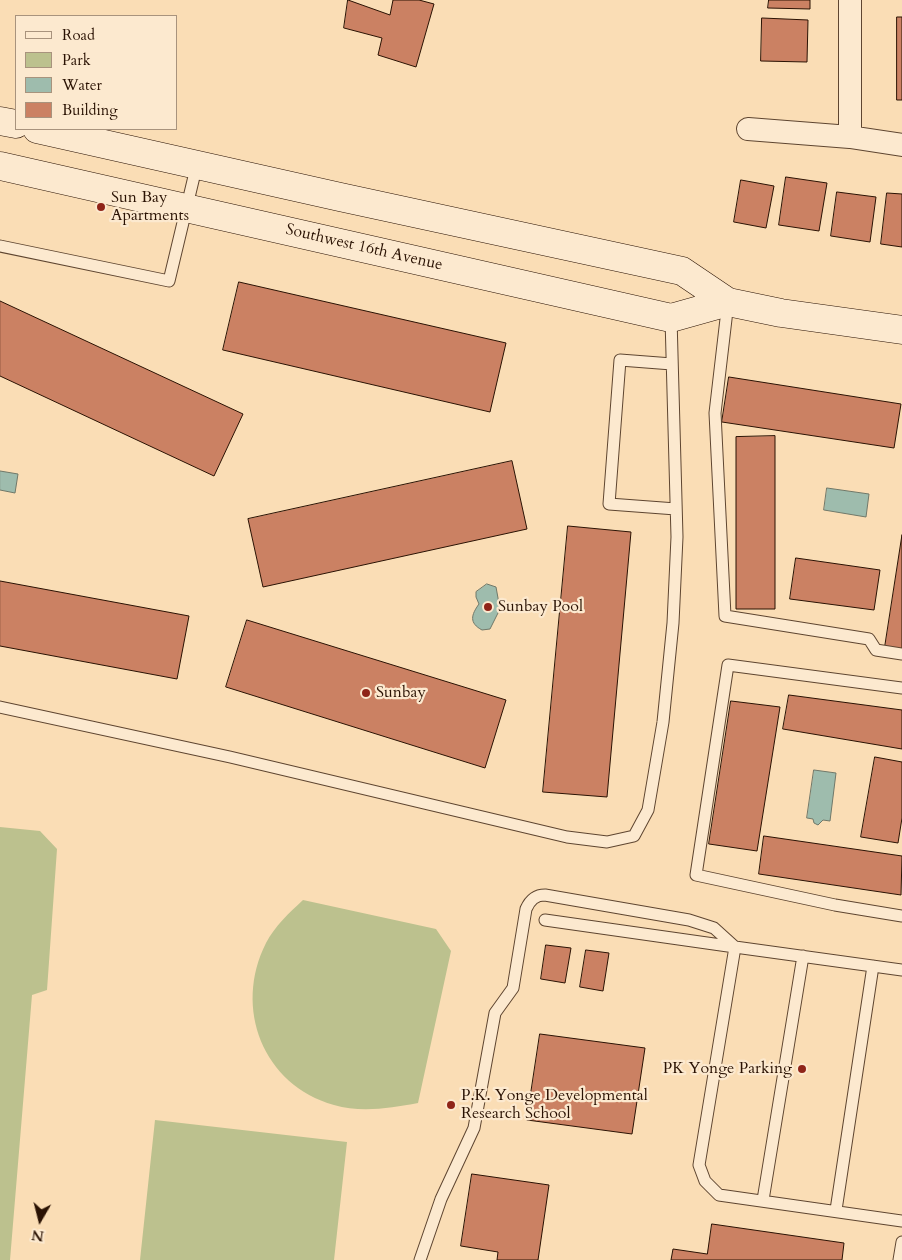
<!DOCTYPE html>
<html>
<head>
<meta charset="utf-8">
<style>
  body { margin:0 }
  #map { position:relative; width:902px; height:1260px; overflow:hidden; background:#faddb5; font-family:Cardo,serif }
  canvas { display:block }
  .legend { position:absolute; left:15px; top:15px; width:162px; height:115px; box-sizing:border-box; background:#fce9cf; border:1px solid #a8937d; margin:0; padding:6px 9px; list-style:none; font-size:15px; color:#2a1203 }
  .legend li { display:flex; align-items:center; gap:10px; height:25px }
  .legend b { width:25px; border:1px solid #a8937d }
  .north { position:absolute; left:15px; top:1195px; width:50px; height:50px; -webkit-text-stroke:4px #fce9cf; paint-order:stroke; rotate:188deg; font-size:14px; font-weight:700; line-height:20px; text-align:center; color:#2a1203 }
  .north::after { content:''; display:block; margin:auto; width:18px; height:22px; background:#2a1203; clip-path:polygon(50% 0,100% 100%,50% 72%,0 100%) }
</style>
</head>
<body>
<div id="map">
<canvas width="902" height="1260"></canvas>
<ul class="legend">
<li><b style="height:6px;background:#fce9cf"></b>Road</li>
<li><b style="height:14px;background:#bcc18e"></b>Park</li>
<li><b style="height:14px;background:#9ebcad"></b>Water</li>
<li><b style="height:14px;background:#cb8163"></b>Building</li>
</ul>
<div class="north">N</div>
</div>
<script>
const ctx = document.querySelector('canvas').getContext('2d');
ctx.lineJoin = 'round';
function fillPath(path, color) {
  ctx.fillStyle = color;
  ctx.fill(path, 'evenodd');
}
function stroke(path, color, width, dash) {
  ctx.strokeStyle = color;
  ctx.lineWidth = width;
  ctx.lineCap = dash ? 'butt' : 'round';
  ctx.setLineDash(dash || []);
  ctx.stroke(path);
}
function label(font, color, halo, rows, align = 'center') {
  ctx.font = font + ' Cardo,serif';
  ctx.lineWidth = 4.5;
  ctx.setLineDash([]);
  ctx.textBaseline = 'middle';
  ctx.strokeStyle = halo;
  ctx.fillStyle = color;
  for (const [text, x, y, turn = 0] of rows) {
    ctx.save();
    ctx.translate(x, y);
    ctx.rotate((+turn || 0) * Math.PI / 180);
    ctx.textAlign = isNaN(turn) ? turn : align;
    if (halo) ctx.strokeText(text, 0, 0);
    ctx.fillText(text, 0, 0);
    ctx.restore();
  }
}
const green = new Path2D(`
  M0,827L40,831L57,849L47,990L32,995L10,1260H0Z
  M303,900L436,929L451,951L418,1103C391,1108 361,1113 334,1105C263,1085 233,1008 266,943C275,926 289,913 303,900Z
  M155,1120L347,1142L334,1260H140Z`);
const water = new Path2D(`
  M0,471L18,474L15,493L0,490Z
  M827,488L869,494L866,517L824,510Z
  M487,584L496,587L500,609L490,629L482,630C469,623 471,615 479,604L476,597V592Z
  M814,770L836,773L830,821L823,820L818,825L814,823L813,819L807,818Z`);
const building = new Path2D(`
  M348,0L390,15L393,0H419L434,4L416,67L378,55L382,38L344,28Z
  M769,0H810V9L768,8Z
  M897,17H902V100H897Z
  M762,18L808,20L807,62L761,61Z
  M786,177L827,183L819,231L779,225Z
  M741,180L774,186L766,228L734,222Z
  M837,192L876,197L870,242L831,236Z
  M887,193L902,194V247L881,244Z
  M239,282L506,343L490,412L223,350Z
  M0,301L243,414L214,476L0,376Z
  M729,377L901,404L894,448L722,422Z
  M775,436V609H736V437Z
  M512,461L527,529L263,587L248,519Z
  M568,526L631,532L607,797L543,792Z
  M902,535V649L885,647Z
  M796,558L880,570L874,610L790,599Z
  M0,581L189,616L177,679L0,646Z
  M247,620L506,700L485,768L226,687Z
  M789,695L902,710V749L783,729Z
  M731,701L780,707L757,851L709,844Z
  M875,757L902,762V818L898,843L861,837Z
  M764,836L902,856L901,895L759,874Z
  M546,945L571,948L565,983L541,979Z
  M586,950L609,953L603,991L580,987Z
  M540,1034L645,1048L632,1134L527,1120Z
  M472,1174L549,1185L538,1260H497L498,1252L461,1246Z
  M712,1224L844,1243L842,1260H671L673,1249L707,1254Z`);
const service = new Path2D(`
  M0,246L169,281L197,164
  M728,302L715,413L725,616L869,639L876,650L902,654
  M672,364L620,360L609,504L676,509
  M902,688L728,665L696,875L835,905L902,916
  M0,707L230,757L567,837L607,842L634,836L648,810L663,722L673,623L677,537L671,318
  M545,920L735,947
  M902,970L735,947L699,1165L705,1181L719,1195L902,1221
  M763,1200L803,956
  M836,1210L873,966
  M420,1260L441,1199L474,1128L495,1013L513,988L526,909C530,900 535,895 545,895L689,920L714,928L735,947
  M899,1260L902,1242`);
const minor = new Path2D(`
  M850,0V137
  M748,129L850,137L902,145`);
const secondary = new Path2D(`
  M0,121L16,124
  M37,129L340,197L682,271L728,302L781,313L902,330
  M0,166L671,318L728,302`);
const markers = [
  [101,207,5,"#8f2418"],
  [488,607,5,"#8f2418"],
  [366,693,5,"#8f2418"],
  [802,1069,5,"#8f2418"],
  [451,1105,5,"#8f2418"]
];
const poiNames = [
  ["Sun Bay",111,198],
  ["Apartments",111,216],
  ["Sunbay Pool",498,607],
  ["Sunbay",376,693],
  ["PK Yonge Parking",792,1069,"right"],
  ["P.K. Yonge Developmental",461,1096],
  ["Research School",461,1114]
];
const streetNames = [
  ["Southwest 16th Avenue",364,248,13]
];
fillPath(green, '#bcc18e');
fillPath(water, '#9ebcad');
stroke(water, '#707869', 1);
fillPath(building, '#cb8163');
stroke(building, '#2a1203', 1);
stroke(service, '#5e4530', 13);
stroke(minor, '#5e4530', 24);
stroke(secondary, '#2a1203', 29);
stroke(service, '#fce9cf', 11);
stroke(minor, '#fce9cf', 22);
stroke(secondary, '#fce9cf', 28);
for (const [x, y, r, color] of markers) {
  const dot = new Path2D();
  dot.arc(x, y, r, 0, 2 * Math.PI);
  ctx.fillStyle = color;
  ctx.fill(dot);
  stroke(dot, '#fce9cf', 2);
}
label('16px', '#2a1203', '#fce9cf', poiNames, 'left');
label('16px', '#2a1203', '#fce9cf', streetNames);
</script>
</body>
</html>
